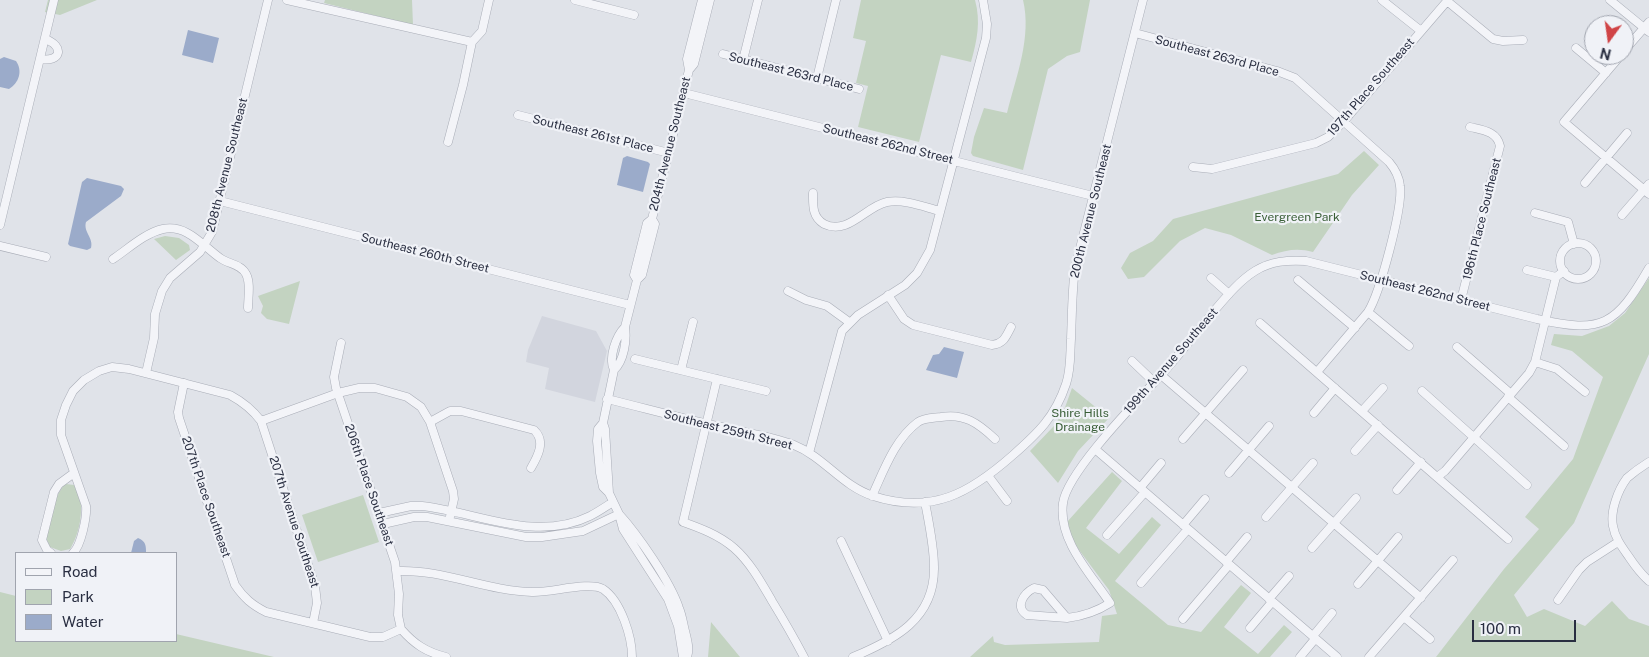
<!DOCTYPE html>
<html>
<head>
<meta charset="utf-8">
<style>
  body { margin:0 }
  #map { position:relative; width:1649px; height:657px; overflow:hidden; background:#e0e3e9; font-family:"Public Sans",sans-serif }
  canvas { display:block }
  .legend { position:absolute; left:15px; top:552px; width:162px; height:90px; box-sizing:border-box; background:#f0f2f7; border:1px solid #a0a4ae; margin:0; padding:6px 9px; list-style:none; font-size:15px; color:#292e41 }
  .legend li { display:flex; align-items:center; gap:10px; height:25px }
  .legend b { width:25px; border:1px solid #a0a4ae }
  .north { position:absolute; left:1584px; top:15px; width:50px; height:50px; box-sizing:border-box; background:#f0f2f7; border:1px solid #a0a4ae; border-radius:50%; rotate:194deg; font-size:14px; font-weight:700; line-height:20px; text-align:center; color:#292e41 }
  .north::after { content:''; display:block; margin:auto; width:18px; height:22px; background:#d04446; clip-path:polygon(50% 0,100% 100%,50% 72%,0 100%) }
  .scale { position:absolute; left:1472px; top:620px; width:104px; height:22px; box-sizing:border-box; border:2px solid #292e41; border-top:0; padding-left:6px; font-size:15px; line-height:18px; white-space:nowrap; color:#292e41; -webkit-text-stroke:4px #f0f2f7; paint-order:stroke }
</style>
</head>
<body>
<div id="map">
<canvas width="1649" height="657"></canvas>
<ul class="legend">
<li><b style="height:6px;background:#f3f4f8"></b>Road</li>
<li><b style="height:14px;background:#c3d3c1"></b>Park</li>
<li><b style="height:14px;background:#9babca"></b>Water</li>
</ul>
<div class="north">N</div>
<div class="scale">100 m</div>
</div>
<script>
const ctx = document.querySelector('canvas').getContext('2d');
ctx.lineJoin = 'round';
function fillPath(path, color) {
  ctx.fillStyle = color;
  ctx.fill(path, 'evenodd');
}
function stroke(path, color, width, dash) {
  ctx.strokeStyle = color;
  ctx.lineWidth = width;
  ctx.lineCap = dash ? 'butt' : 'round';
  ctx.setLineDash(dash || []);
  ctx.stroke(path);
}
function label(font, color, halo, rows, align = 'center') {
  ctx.font = font + ' "Public Sans",sans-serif';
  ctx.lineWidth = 4.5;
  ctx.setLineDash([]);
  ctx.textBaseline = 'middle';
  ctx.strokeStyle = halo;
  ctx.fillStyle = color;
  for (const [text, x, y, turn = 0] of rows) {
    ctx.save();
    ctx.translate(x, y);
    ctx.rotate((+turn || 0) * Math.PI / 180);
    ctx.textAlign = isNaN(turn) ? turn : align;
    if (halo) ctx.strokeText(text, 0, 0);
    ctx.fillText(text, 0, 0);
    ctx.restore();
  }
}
const built = new Path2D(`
  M542,316L596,331L607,351L595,402L545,389L549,368L526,362L528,350Z`);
const green = new Path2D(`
  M48,0H97L60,15L45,12Z
  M325,0H412L413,25L324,3Z
  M861,0H975C981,22 977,40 971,62L941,55L919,142L858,127L868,86L856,83L866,41L853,38Z
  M1023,0H1090L1080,52L1067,56L1048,69L1023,170L973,156L971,153L974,137L984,108L1007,113C1016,77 1032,37 1023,0Z
  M1364,151L1379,165L1352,195L1313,252C1298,248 1286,250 1272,255L1231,235L1205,228L1180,241L1144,277L1128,279L1121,268L1130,253L1153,241L1173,219L1338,174Z
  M165,236L179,238L189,245L190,250L176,260L154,239Z
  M1649,278V354L1574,523L1514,595L1527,617L1544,609L1585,626L1612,601L1629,619L1649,626V657H1436L1504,569L1539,529L1525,517L1573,459L1603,377L1572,351L1551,345L1554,334L1582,336L1609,326L1625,313Z
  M300,281L289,324L267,319L261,313L263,306L258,296Z
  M1072,388L1109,418L1078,451L1058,483L1030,451L1053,427L1063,413Z
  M1112,472L1122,481L1086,528L1119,554L1152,517L1161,525L1115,581L1168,625L1201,632L1241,585L1251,593L1224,627L1258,654L1284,625L1292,632L1270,657H970L993,636L994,642L1005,645L1099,642L1102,616L1117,614L1109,590L1073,542L1067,522Z
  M66,484L74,485C87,501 80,534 70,549L61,551L50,547L46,538L57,496L63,486Z
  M363,495L379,542L318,562L302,515Z
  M0,592L16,596V641H176V634L274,657H0Z
  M711,622L740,657H708Z`);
const water = new Path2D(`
  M188,30L219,38L213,63L182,55Z
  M4,57L16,61C23,71 19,83 9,89L0,87V59Z
  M627,156L648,162L650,164L643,192L617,185L623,158Z
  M87,178L121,186L124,189L121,196L86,222C83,232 94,238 91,248L87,250L70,246L68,244L82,182Z
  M944,347L964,352L957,378L926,370L933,355L939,354Z
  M138,538C146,541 146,546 146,553H131L134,541Z`);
const minor = new Path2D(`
  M287,0L472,42
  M575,0L634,15
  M702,0L687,59L689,70L694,64L710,0
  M1382,0L1421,31
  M1610,0L1649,32
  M1447,1L1493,39L1503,41L1523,40
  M1135,33L1277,71L1295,78L1389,162C1395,169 1399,176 1400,186C1403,207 1380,293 1368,312L1317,372
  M1576,48L1606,73
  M1624,51L1649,22
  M723,54L859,89
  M1621,55L1564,122L1649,194
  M40,59C61,63 65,46 45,39
  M743,60L758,0
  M817,78L836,0
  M684,93L1093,196
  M518,115L669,153
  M448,142L463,85L472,42L482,31L489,0
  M1193,167L1212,169L1316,143L1328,137L1344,121L1448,0
  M1585,183L1627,133
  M813,193C813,205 812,217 824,224C848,236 866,206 887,202C905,199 924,207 940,211
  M220,201L630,305
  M1535,213L1568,222L1574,244
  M1622,215L1649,184
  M652,219L655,224L642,275L637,280L634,275L647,223L652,219L689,70
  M0,225L54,0
  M1560 261a18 18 0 1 1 36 0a18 18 0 1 1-36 0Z
  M0,246L46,257
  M113,259C128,249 145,233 163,229C187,224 203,246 220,258C228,264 241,264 246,274C251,283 248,298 248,308
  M1527,270L1556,277
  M1211,278L1229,294
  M1298,280L1355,328
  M788,291L806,300L827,306L849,322
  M888,295L904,319L913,325L992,345C1004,344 1006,336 1011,327
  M1461,300L1500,146C1497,131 1482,130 1470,127
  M1368,312L1409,346
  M1260,323L1508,539
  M625,327L637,280
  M341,343L334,377L336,388L395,562L399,594L398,615L401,629
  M1457,347L1511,394
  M635,359L766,391
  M1132,361L1154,382
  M1535,362L1557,369L1585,392
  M681,370L693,322
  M146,373L154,338L155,314L162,291L170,278L200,252L212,232L268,0
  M1161,375L1421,598
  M717,379L683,522C700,528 719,535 734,548C750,562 761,582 772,601C783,619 794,638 804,657
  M184,383L178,412L179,418L235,585C244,598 252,605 266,612L370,637H383L401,629
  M1422,391L1527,485
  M1508,397L1564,446
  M607,399C644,408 680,418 717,426C742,432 770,436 794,445C824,457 842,486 873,496C932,515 970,493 1013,455C1038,433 1055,417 1066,384C1071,370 1070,354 1071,339C1072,315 1072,291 1075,268L1143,0
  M1362,411L1383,388
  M1314,413L1335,388
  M261,421L338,393L359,388H375L407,397L421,407L430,422L453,491L454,499L449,521
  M430,422L450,411H461L534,430C546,441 538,456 531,468
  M603,423L614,370C608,358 616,336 625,327C627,340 624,361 614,370
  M1183,439L1243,370
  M1095,449L1337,657
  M1355,451L1378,425
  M809,453L842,331L858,315L905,285L917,273L930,250L986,38L987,24L983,0
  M1649,462C1641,467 1634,472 1627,478C1618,490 1610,511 1613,526C1615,538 1622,547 1629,557C1635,566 1641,574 1649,581
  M1229,473L1269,426
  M989,477L1007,501
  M1437,477L1445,471L1529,373L1535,362L1556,277L1564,271
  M1140,488L1161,463
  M1397,490L1421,462
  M872,496C884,470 895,439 918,422C924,418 934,418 941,417C964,413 978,423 995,439
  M379,513L411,506H422C477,512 535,543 590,516C598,512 605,507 613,502
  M1266,517L1313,463
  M383,524L414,517H427L526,537H542L583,531L619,514L609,493L603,487L600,473L597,441L598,429L603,423L605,429L609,493
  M1183,525L1205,499
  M1107,535L1145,492
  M841,541L888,641
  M1312,548L1356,498
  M51,553L47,550L42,540L54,492L59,484L74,473
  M73,553C81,546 87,517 86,506L61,435V420L66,405L73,391L84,380L99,371L112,367L129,369L230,395C243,402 252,409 261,421L315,586L317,603L313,623
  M1226,562L1247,537
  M397,571C443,569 486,591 532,592C550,593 590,581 603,589C621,601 632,637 632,657
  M1141,583L1188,529
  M1358,584L1398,537
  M1269,599L1289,576
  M1558,600L1579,570L1587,562L1618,542
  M1404,617L1430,639
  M1067,618L1027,615C1014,607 1024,593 1034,588L1043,590L1067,618C1084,616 1096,612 1110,603C1091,574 1058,541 1063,503C1067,472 1138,400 1161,375C1180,354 1197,332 1214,311C1226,297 1239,281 1255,271C1271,261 1287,260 1306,261L1537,319C1603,334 1616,325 1649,268
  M1183,619L1229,565
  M1250,628L1272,602
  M401,629C414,644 426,652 446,657
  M1313,636L1332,613
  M683,657L678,626L668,599L623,529L619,514C638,535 670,581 679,608C682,615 683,623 685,631C687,639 690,649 687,657
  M853,657C894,640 935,619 934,567C934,546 929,524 925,502
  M1300,657L1315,639
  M1369,657L1453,560`);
const streetNames = [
  ["Southeast 263rd Place",1217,56,15],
  ["Southeast 263rd Place",791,72,14],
  ["197th Place Southeast",1371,87,-49],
  ["Southeast 261st Place",593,134,14],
  ["204th Avenue Southeast",670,144,-76],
  ["Southeast 262nd Street",888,144,14],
  ["208th Avenue Southeast",227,165,-76],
  ["200th Avenue Southeast",1091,211,-76],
  ["196th Place Southeast",1482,219,-76],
  ["Southeast 260th Street",425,253,14],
  ["Southeast 262nd Street",1425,291,14],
  ["199th Avenue Southeast",1171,361,-49],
  ["Southeast 259th Street",728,430,14],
  ["206th Place Southeast",369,485,71],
  ["207th Place Southeast",206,497,71],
  ["207th Avenue Southeast",294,522,72]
];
const parkNames = [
  ["Evergreen Park",1297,217],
  ["Shire Hills",1080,413],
  ["Drainage",1080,427]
];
fillPath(built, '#d2d5de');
fillPath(green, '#c3d3c1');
fillPath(water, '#9babca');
stroke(minor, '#a9adb7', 9);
stroke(minor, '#f3f4f8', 8);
label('12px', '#292e41', '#f0f2f7', streetNames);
label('12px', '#385d36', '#f0f2f7', parkNames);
</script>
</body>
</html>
